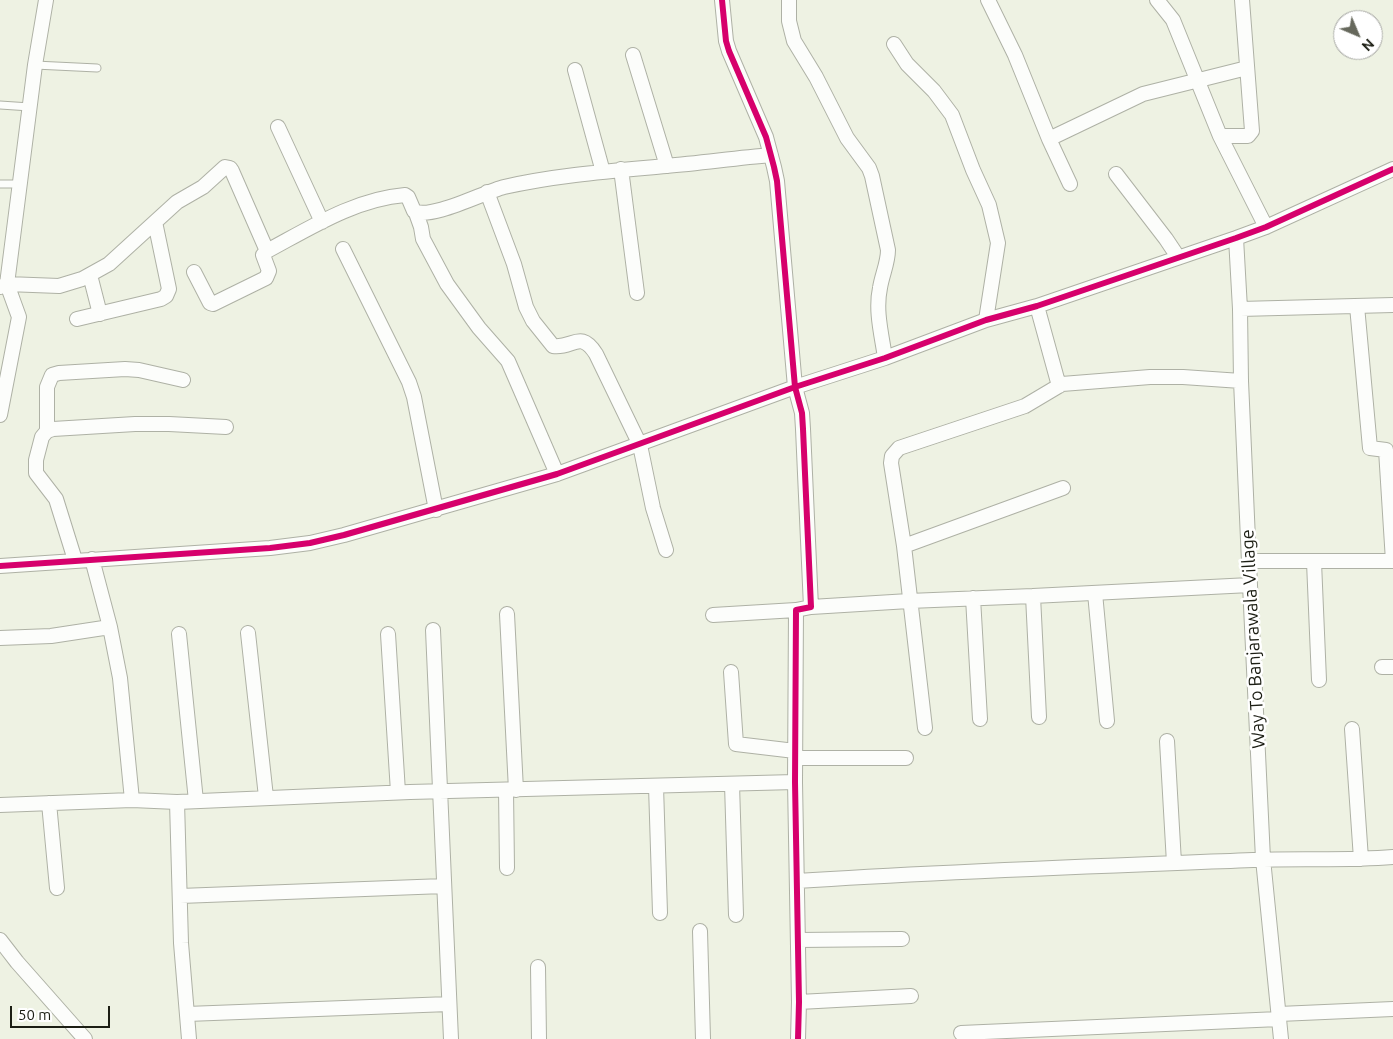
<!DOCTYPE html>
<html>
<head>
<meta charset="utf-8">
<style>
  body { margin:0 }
  #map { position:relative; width:1393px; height:1039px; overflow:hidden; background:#eef2e3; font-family:Ubuntu,sans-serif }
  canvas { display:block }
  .north { position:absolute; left:1333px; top:10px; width:50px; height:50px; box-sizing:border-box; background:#fff; border:1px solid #a4a5a1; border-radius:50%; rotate:135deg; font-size:14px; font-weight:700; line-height:20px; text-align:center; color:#1c1e14 }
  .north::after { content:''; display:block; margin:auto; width:18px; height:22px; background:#66685c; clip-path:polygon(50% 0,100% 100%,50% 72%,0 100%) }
  .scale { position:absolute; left:10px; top:1006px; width:100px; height:22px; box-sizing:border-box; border:2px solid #1c1e14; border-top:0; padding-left:6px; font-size:15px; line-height:18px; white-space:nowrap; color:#1c1e14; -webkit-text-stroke:4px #fff; paint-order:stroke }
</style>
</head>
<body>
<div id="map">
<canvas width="1393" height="1039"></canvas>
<div class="north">N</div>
<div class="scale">50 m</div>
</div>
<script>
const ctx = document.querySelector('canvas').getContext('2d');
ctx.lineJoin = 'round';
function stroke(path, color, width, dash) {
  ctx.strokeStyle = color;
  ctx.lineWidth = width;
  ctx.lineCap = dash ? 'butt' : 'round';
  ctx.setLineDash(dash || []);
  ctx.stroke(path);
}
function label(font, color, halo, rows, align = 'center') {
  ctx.font = font + ' Ubuntu,sans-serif';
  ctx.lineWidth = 5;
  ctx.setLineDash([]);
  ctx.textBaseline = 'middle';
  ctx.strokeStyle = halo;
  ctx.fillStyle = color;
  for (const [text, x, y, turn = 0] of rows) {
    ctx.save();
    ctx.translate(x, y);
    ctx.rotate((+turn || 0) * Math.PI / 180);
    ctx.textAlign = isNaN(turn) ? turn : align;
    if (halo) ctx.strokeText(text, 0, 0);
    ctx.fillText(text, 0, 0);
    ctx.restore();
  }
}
const service = new Path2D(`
  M35,65L97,68
  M0,105L30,107
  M0,184H20`);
const minor = new Path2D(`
  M722,0L726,41L729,51L766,137L774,167L777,181L795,387L802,413L803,429L811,607L796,610L795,782L799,1002L798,1039
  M789,0V21L794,41L816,77L847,138L869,168L872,176L888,250C888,263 882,275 880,288C875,311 882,336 885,358
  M988,0L1015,55L1049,139
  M1157,0L1173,20L1220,136L1266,227
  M894,44L907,64L934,91L952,115L973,170L989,205L998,243L986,320
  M633,55L667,166
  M575,70L603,172
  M278,127L322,222
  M1220,136H1248L1252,131L1242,0
  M621,169L637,293
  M1116,174L1166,239L1178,257
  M1070,184L1049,139L1143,94L1247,68
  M487,192L514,264L526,307L533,321L553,346C573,349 580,329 596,354L640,445L653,508L666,550
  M416,213L421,227L423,239L447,284L479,328L508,361L557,474
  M1236,238L1240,309L1241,381L1250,585L1263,859L1281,1039
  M343,249L409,382L414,397L436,510
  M194,272L210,303L213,304L266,278L269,271L263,255L267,251C310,228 355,199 405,195L408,197L414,211C431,220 484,192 504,187C557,175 612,171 666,166C701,163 736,158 771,155
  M90,275L100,314
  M0,287L7,284L35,65L46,0
  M1037,306L1059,386
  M1357,306L1370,448L1386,450L1393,561
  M1240,309L1393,305
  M77,319L161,299L166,296L169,289L155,222
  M0,415L19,317L7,284L59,286L82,279L109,264L177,202L203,187L225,167L230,168L232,171L267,251
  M47,431V387L52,375L59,373L125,369L139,370L183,380
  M904,546L1063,488
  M92,559L110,627
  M75,560L56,499L36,473V460L42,437L47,431L53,429L135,424H169L226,427
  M1249,561H1393
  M1314,562L1319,680
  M0,566L270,548L310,543L344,535L557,474L795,387L885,358L986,320L1037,306L1236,238L1266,227L1393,169
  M1095,593L1107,721
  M1033,596L1039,717
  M973,598L980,719
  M811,607L909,601L1033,596L1250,585
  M507,614L516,790
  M713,615L796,610
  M433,630L451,1039
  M248,633L266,797
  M179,634L196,801
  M388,634L398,792
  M0,638L51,636L110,627L120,678L132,800
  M1382,667H1393
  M731,672L736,744L795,751
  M925,728L904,546L891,463L892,456L899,448L1025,406L1062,384L1150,377H1183L1241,381
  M1352,729L1361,859
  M1167,741L1174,863
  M795,758H906
  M732,784L736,915
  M656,786L660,913
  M506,790L507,868
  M177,802L181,943L189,1039
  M49,803L57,888
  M0,805L132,800L177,802L410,792L795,782
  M797,881C949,871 1101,866 1253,860C1300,858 1346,861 1393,857
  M180,896L444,886
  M700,931L703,1039
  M0,940L17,962L85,1039
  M798,940L902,939
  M538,967L539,1039
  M799,1002L911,996
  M187,1014L449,1004
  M1279,1014L1393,1009
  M961,1033L1279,1019`);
const cycleway = new Path2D(`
  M722,0L726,41L729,51L766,137L774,167L777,181L795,387L802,413L803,429L811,607L796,610L795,782L799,1002L798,1039
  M0,566L270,548L310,543L344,535L557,474L795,387L885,358L986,320L1037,306L1236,238L1266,227L1393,169`);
const streetNames = [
  ["Way To Banjarawala Village",1253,639,-93]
];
stroke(service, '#aeb1a5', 9);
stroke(minor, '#aeb1a5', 16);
stroke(service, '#fcfdfb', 7);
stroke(minor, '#fcfdfb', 14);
stroke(cycleway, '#d6006c', 6);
label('18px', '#1c1e14', '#fff', streetNames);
</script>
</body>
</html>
